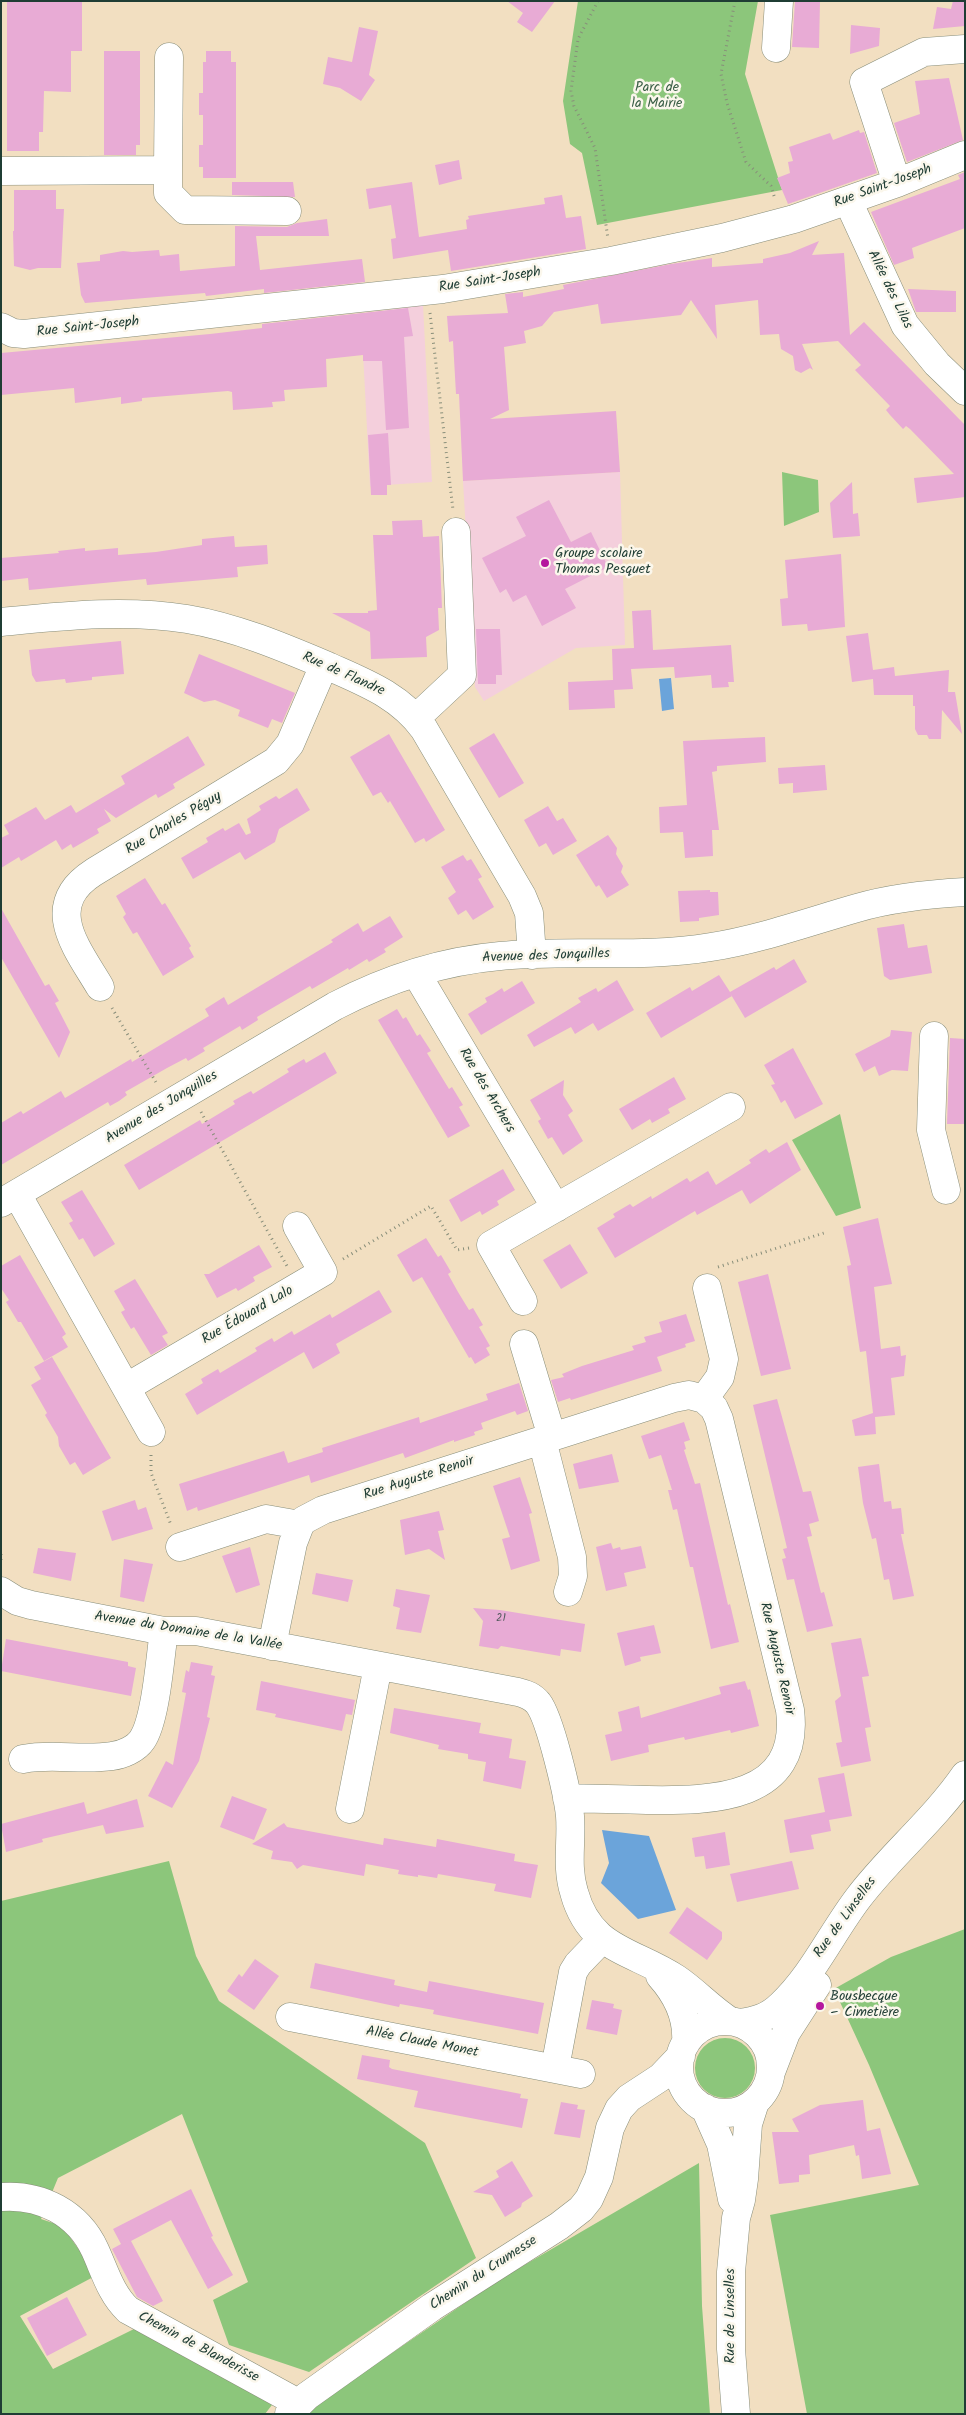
<!DOCTYPE html>
<html>
<head>
<meta charset="utf-8">
<style>
  body { margin:0 }
  #map { position:relative; width:966px; height:2415px; overflow:hidden; background:#f2dfc1; font-family:Kalam,sans-serif }
  canvas { display:block }
  .frame { position:absolute; inset:0; border:2px solid #1f3d34; pointer-events:none }
</style>
</head>
<body>
<div id="map">
<canvas width="966" height="2415"></canvas>
<div class="frame"></div>
</div>
<script>
const ctx = document.querySelector('canvas').getContext('2d');
ctx.lineJoin = 'round';
function fillPath(path, color) {
  ctx.fillStyle = color;
  ctx.fill(path, 'evenodd');
}
function stroke(path, color, width, dash) {
  ctx.strokeStyle = color;
  ctx.lineWidth = width;
  ctx.lineCap = dash ? 'butt' : 'round';
  ctx.setLineDash(dash || []);
  ctx.stroke(path);
}
function label(font, color, halo, rows, align = 'center') {
  ctx.font = font + ' Kalam,sans-serif';
  ctx.lineWidth = 5;
  ctx.setLineDash([]);
  ctx.textBaseline = 'middle';
  ctx.strokeStyle = halo;
  ctx.fillStyle = color;
  for (const [text, x, y, turn = 0] of rows) {
    ctx.save();
    ctx.translate(x, y);
    ctx.rotate((+turn || 0) * Math.PI / 180);
    ctx.textAlign = isNaN(turn) ? turn : align;
    if (halo) ctx.strokeText(text, 0, 0);
    ctx.fillText(text, 0, 0);
    ctx.restore();
  }
}
const built = new Path2D(`
  M423,305L432,482L370,486L361,314Z
  M620,472L625,645L576,648L484,701L475,687L463,481Z`);
const green = new Path2D(`
  M578,1H758L745,74L782,190L597,225L582,153L570,144L563,101Z
  M782,472L818,480L819,512L784,526Z
  M840,1114L861,1208L836,1216L792,1140Z
  M169,1861L196,1956L219,2001L425,2143L476,2258L309,2372L229,2345L213,2300L248,2282L182,2114L58,2178L41,2219L62,2226L97,2275L20,2316L53,2369L134,2329L222,2372L275,2401L265,2414H1V1901Z
  M965,1929V2414H807L770,2215L919,2185L869,2065L834,1989L891,1957Z
  M695 2068a30 30 0 1 1 60 0a30 30 0 1 1-60 0Z
  M699,2163L702,2306L710,2414H309L316,2405L497,2281Z`);
const water = new Path2D(`
  M671,678L674,709L662,711L659,679Z
  M602,1830L649,1836L676,1910L638,1919L601,1883L609,1863Z`);
const building = new Path2D(`
  M7,1H82V51H71V92L44,91L43,132H39V151H7Z
  M507,1H555L532,32L517,22L523,13Z
  M795,1H820L819,48L792,47Z
  M953,1H965V26L933,29L937,7L951,9Z
  M851,25L880,28L879,46L850,54Z
  M359,27L378,31L369,75L375,80L361,101L340,88L323,84L328,57L352,62Z
  M104,51H140V145H136V155H104Z
  M206,51H231V62H236V178H203V167H199V145H203V115H199V93H203V62H206Z
  M949,78L963,140L907,162L894,123L920,114L915,81Z
  M859,130L860,133L864,132L877,173L788,204L777,178L790,173L788,162L793,161L789,147L830,133L833,140Z
  M459,160L462,179L439,185L435,165Z
  M965,172V228L912,248L914,258L894,265L871,212L960,179L958,175Z
  M232,182H293L295,197L232,195Z
  M412,182L419,237L467,229L466,220L469,219L468,216L545,204L544,198L562,195L566,218L581,216L586,249L451,271L448,250L393,259L391,239L396,238L391,205L369,209L366,189Z
  M14,190H56V209H64L61,268H38L30,270L14,266L13,231H14Z
  M327,219L329,236H256L260,270L362,259L365,282L264,293V289L206,296L205,293L85,303L81,295L77,263L100,261V255L123,251L132,252L159,250L160,256L179,254L180,271L235,266V226L287,227L297,223Z
  M819,241L812,255L844,253L850,335L864,322L965,425V497L917,503L914,478L954,474L910,429L906,426L903,429L890,415L886,410L890,406L855,370L861,365L838,341L802,344L813,370L810,368L801,373L795,370L793,356L781,349L779,334L760,335L758,300L715,305L717,339L691,300L681,315L601,324L598,304L554,312L542,326L524,331L526,343L504,347L509,410L490,419L616,411L620,472L463,481L459,394H456L453,341L449,342L447,316L508,313L505,294L523,292V297L564,289L563,285L671,264L712,258V267L763,263V259L790,253Z
  M908,289L956,291V312H916Z
  M408,308L413,336L404,337L409,428L386,430L382,361H363V355L326,359L327,387L284,390L285,401L272,402L273,407L233,410L232,392L228,391L142,398V401L121,404V397L75,403L74,388L1,395V353L210,334L262,328V324Z
  M388,433L391,485H387V495H371L368,435Z
  M852,482L853,514L858,513L860,536L833,538L830,503Z
  M549,500L571,542L591,532L608,567L565,589L576,608L542,626L526,595L513,602L506,589L500,593L482,558L526,536L516,517Z
  M422,520L423,537L439,536L442,608H438L439,630L426,637L427,657L371,659L370,632L332,613H368V611L377,610L373,535H393L392,521Z
  M234,536L235,547L267,545L268,564L237,567L238,577L147,585L146,579L29,590L28,578L1,581V558L59,553L58,551L85,548V551L118,548V555L156,552L202,545V539Z
  M841,554L845,627L808,631L807,624L782,626L780,599L788,598L785,560Z
  M651,610L653,650L731,645L734,682H728L729,687L712,688L711,675L675,678L674,667L631,669L633,689L614,690L615,708L569,710L568,682L613,680L612,649L634,648L632,611Z
  M476,629H500L502,675H496V684H478Z
  M868,633L873,670L894,667L895,676L949,670L948,692H955L962,734L942,710L941,739H929L927,735H918L915,729V706H913V695H874L873,679L852,682L846,636Z
  M121,641L124,674L92,677V680L66,683L65,679L36,682L32,675L29,650Z
  M199,654L295,693L282,723L272,719L268,728L238,716L240,710L215,700L204,702L184,693Z
  M494,733L524,783L499,798L469,748Z
  M389,734L445,830L426,842L424,838L415,843L390,801L388,803L381,792L373,796L350,757Z
  M188,736L205,765L173,784L175,788L158,798L156,794L116,818L104,809L111,821L97,829L99,833L73,848L71,844L62,850L56,840L21,861L19,857L1,868V838L9,834L4,825L36,807L45,820L71,805L76,813L125,784L121,776Z
  M765,737L766,762L717,766V771L712,772L719,830H712L713,856L685,858L683,832L660,833L659,807L687,805L683,741Z
  M825,765L827,790L793,793V783L779,784L778,768Z
  M297,788L310,810L279,829L275,842L245,860L240,852L193,879L181,858L208,842L206,838L223,828L225,831L239,823L246,835L251,833L247,819L261,810L259,806L276,796L279,799Z
  M548,806L557,821L563,818L577,841L553,855L546,843L539,847L524,820Z
  M608,835L617,848L616,854L623,866L621,872L629,885L607,898L599,885L596,887L576,855Z
  M463,855L467,861L471,859L482,877L478,879L494,907L473,920L466,910L458,915L448,898L456,892L441,867Z
  M145,878L162,905L165,903L191,946L189,948L194,957L163,976L137,932L133,934L127,924L123,917L126,914L116,896Z
  M710,890V892H718L719,915L699,918V921L680,922L678,891Z
  M1,908L45,986L49,984L59,1001L55,1003L70,1032L59,1058L1,957Z
  M390,916L403,937L384,949L386,952L369,962L367,959L349,970L348,968L312,989L310,986L257,1017L258,1020L242,1030L240,1026L203,1048L205,1051L188,1061L186,1058L167,1068L125,1092L127,1095L119,1101L110,1106L108,1102L1,1165V1123L21,1111L23,1114L61,1091L65,1098L131,1059L132,1062L209,1016L205,1009L224,997L228,1005L333,942L331,940L358,923L363,932Z
  M904,924L908,948L927,945L932,973L890,980L884,976L877,928Z
  M794,959L807,982L745,1018L730,993L732,996L661,1038L646,1013L690,987L692,991L719,975L730,992L774,967L776,970Z
  M617,980L634,1010L598,1031L593,1023L575,1034L571,1027L534,1047L527,1035L581,1002L578,998L596,988L598,992Z
  M522,981L535,1003L481,1035L468,1014L487,1002L485,998L493,994L502,988L504,992Z
  M397,1009L403,1019L406,1017L417,1036L420,1034L431,1051L427,1053L449,1089L452,1087L463,1105L459,1107L470,1126L448,1138L378,1020Z
  M891,1030L912,1032L908,1071L892,1070L879,1076L875,1066L864,1072L855,1054L890,1036Z
  M950,1038L965,1039V1124H947Z
  M793,1048L823,1104L795,1119L785,1100L781,1103L776,1093L771,1085L775,1084L764,1065Z
  M325,1052L337,1073L139,1190L124,1165L200,1120L202,1124L235,1104L233,1101L251,1091L253,1094L289,1072L287,1069L304,1059L306,1063Z
  M674,1077L686,1099L668,1109L670,1113L652,1123L650,1119L632,1130L619,1109Z
  M564,1080L563,1095L573,1111L568,1115L583,1141L563,1155L552,1137L548,1139L538,1121L541,1119L530,1100Z
  M787,1142L801,1170L750,1204L742,1190L697,1215L695,1211L615,1258L597,1228L615,1217L613,1214L630,1204L633,1207L651,1196L652,1199L687,1178L690,1182L708,1171L716,1185L751,1163L749,1160L758,1154L766,1149L769,1153Z
  M503,1169L515,1190L497,1201L499,1205L482,1215L480,1211L461,1222L449,1200Z
  M82,1190L115,1244L94,1257L83,1238L79,1240L69,1223L73,1221L61,1202Z
  M878,1218L892,1284L874,1287L881,1349L900,1346L901,1356L906,1355L904,1376L891,1378L895,1415L875,1417L876,1434L855,1436L852,1420L873,1413L866,1351L860,1352L847,1266L851,1265L843,1227Z
  M426,1238L438,1257L441,1255L451,1272L448,1274L458,1292L469,1310L473,1308L483,1325L479,1327L490,1346L486,1348L490,1355L475,1364L471,1357L469,1358L422,1277L413,1282L397,1255Z
  M570,1244L588,1273L561,1289L543,1260Z
  M259,1245L272,1267L253,1277L255,1281L238,1291L236,1288L217,1298L204,1274H209Z
  M20,1255L66,1334L62,1337L68,1347L44,1361L21,1322H18L6,1302L9,1300L1,1288V1266Z
  M768,1274L791,1369L761,1376L738,1282Z
  M135,1279L168,1333L162,1336L168,1345L151,1355L134,1327L131,1329L125,1319L121,1312L125,1310L114,1291Z
  M379,1290L392,1312L336,1344L340,1353L313,1369L304,1352L197,1415L185,1394L203,1383L201,1379L218,1369L220,1373L257,1351L255,1348L272,1338L274,1342L292,1331L294,1335L330,1314L332,1318Z
  M686,1314L695,1341L685,1344L686,1347L657,1357L662,1371L571,1400L570,1398L558,1402L551,1380L564,1377L562,1374L582,1366L634,1350L632,1346L646,1342L644,1337L662,1332L659,1322Z
  M52,1357L111,1458L83,1475L75,1462L70,1465L59,1446L58,1437L45,1415L47,1413L31,1385L41,1379L34,1367Z
  M519,1383L528,1411L517,1415L515,1411L481,1423L483,1429L474,1432L475,1435L454,1442V1440L405,1458L403,1453L311,1483L309,1475L198,1511L197,1507L187,1511L179,1484L284,1451L288,1463L323,1452L322,1448L419,1417L420,1423L488,1400L486,1394Z
  M777,1399L803,1492L811,1491L819,1521L809,1524L812,1536L807,1537L821,1593L824,1592L833,1626L807,1632L794,1579L787,1580L784,1567L782,1559L786,1558L783,1549L787,1548L753,1405Z
  M684,1422L690,1440L684,1442L686,1449L684,1450L695,1484L700,1483L728,1605L730,1604L739,1642L711,1649L693,1567H690L677,1509L673,1510L668,1490H672L661,1455L649,1459L641,1436Z
  M612,1454L619,1482L579,1489L573,1464Z
  M879,1464L884,1502L891,1501L892,1509L901,1508L904,1534H901L914,1596L893,1600L889,1579L884,1580L876,1538L872,1539L863,1503L858,1467Z
  M520,1477L532,1513L529,1514L540,1561L511,1570L502,1539L510,1537L493,1486Z
  M135,1500L138,1510L146,1507L153,1529L112,1541L102,1511Z
  M439,1511L444,1530L438,1531L445,1560L429,1549L405,1555L400,1520Z
  M611,1543L613,1549L620,1547L621,1550L641,1546L646,1568L624,1573L627,1586L606,1591L596,1547Z
  M250,1547L260,1585L236,1593L222,1556Z
  M38,1548L76,1553L71,1581L33,1573Z
  M124,1559L153,1564L144,1602L120,1597Z
  M316,1573L353,1580L348,1602L312,1594Z
  M396,1589L430,1595L421,1633L396,1629L400,1608L393,1606Z
  M473,1608L500,1610L585,1624L581,1652L561,1649L560,1656L501,1646L498,1649L479,1646L483,1621Z
  M654,1625L661,1653L640,1657L641,1661L625,1666L617,1633Z
  M861,1638L869,1676L862,1677L871,1727L865,1728L871,1761L841,1767L836,1743L842,1742L835,1701L841,1696L831,1643Z
  M6,1639L128,1662V1666L136,1668L131,1696L1,1671Z
  M191,1662L213,1666L211,1675L215,1676L207,1717L210,1718L199,1761L172,1808L148,1796L166,1761L173,1765L186,1693L182,1692L186,1670L189,1672Z
  M261,1681L355,1700L352,1715L346,1714L342,1731L275,1717L276,1714L256,1710Z
  M745,1681L748,1690L750,1689L759,1726L731,1733L730,1730L685,1740L684,1737L648,1745L649,1752L611,1761L605,1735L622,1731L618,1712L639,1706L641,1718L721,1694L719,1687Z
  M394,1708L481,1723L479,1733L512,1739L509,1758L526,1761L521,1789L483,1781L486,1762L468,1759V1754L438,1749L439,1745L390,1733Z
  M844,1773L852,1816L829,1820L831,1831L811,1835L814,1849L790,1853L784,1820L825,1812L818,1778Z
  M232,1796L267,1809L254,1840L220,1827Z
  M137,1799L144,1827L106,1834L103,1825L42,1839L43,1842L6,1852L1,1824L84,1802L87,1814Z
  M284,1823L287,1827L383,1845L384,1838L436,1847L437,1839L515,1854L514,1861L538,1865L531,1898L494,1891L496,1884L438,1874L437,1878L418,1875V1877L398,1874L399,1870L366,1864L364,1876L303,1865L297,1869L292,1862L271,1859L273,1851L252,1844Z
  M725,1832L730,1865L706,1869L704,1856L695,1857L692,1838Z
  M792,1861L799,1889L737,1902L730,1874Z
  M687,1907L722,1932V1939L707,1960L669,1933Z
  M255,1959L279,1976L254,2010L227,1991L239,1974L242,1977Z
  M315,1963L395,1980L394,1985L427,1992L429,1981L544,2003L538,2034L433,2014L434,2010L400,2004L399,2007L310,1988Z
  M592,2000L614,2004L613,2008L622,2010L617,2035L586,2029Z
  M362,2055L390,2060L389,2067L392,2069L521,2094L520,2098L528,2099L522,2128L414,2107L418,2091L357,2079Z
  M863,2100L867,2131L880,2128L891,2174L862,2179L859,2155L856,2156L854,2145L809,2155L810,2174L799,2175V2182L779,2184L772,2132H799L792,2119L820,2105Z
  M561,2102L578,2105L577,2109L585,2110L580,2138L554,2134Z
  M512,2161L533,2196L522,2203L521,2207L505,2217L492,2195L473,2192L499,2177L496,2171Z
  M191,2189L213,2236L211,2237L233,2275L208,2289L171,2220L131,2241L163,2301L153,2306L137,2297L112,2249L121,2244L113,2229Z
  M67,2297L87,2335L47,2356L27,2318Z`);
const path = new Path2D(`
  M598,1L578,39L571,91L574,106L595,148L608,239
  M735,1L721,74L727,103L746,162L771,186L775,199
  M430,313L453,510
  M112,1008L157,1084
  M201,1112L287,1266
  M343,1259L431,1206L457,1250L469,1248
  M718,1267L827,1232
  M151,1455V1473L171,1525
  M1,1554V1560`);
const minor = new Path2D(`
  M776,48L779,1
  M168,170V193L185,210L287,211
  M1,171L168,170L169,57
  M897,183L864,82L924,52L965,49
  M848,201L905,325L937,364L965,391
  M1,327L13,333L24,334L443,289L611,261L722,238L794,219L897,183L965,155
  M1,622C63,616 125,609 187,619C236,627 285,648 330,667C366,683 400,696 424,729L522,896L529,913L532,955
  M416,718L462,675L456,532
  M416,973L556,1208
  M100,987C77,948 41,906 94,872L276,761L290,744L324,665
  M934,1036L931,1130L946,1190
  M17,1194L151,1432
  M1,1203L335,1006C385,980 443,961 500,956C570,949 641,959 711,947C761,939 808,922 857,908C891,898 929,894 965,892
  M523,1301L491,1245L731,1107
  M524,1344L552,1437
  M127,1387L323,1272L297,1226
  M542,1440L572,1557L573,1576L568,1592
  M180,1547L266,1519L300,1525L304,1520L323,1510L674,1398L689,1395L704,1399L720,1377L724,1359L707,1288
  M1,1591L17,1601L31,1605L164,1631H196L518,1692C526,1694 532,1696 538,1703C550,1718 568,1795 570,1816C572,1842 566,1866 574,1892C590,1951 633,1950 677,1979C696,1992 711,2009 730,2021
  M272,1646L293,1543L300,1525
  M23,1759C53,1753 82,1761 112,1756C122,1755 136,1749 142,1740C156,1720 160,1657 164,1631
  M567,1798C594,1799 620,1799 647,1800C711,1801 801,1800 790,1710L719,1419L714,1408L704,1399
  M350,1809L378,1666
  M660,1976C677,1995 688,2017 686,2043
  M290,2017L581,2074
  M679 2067a46 46 0 1 1 92 0a46 46 0 1 1-92 0Z
  M740,2023C756,2021 769,2017 781,2005C813,1975 832,1932 859,1897C892,1854 934,1820 965,1775
  M555,2068L573,1972L578,1964L602,1939
  M771,2072L786,2033L817,1985
  M705,2108L721,2144L732,2199
  M1,2197C41,2194 78,2213 95,2250C105,2272 111,2294 128,2310L298,2403
  M289,2414L307,2396L432,2307L559,2226L581,2209L589,2199L599,2177L610,2128L619,2109L629,2098L661,2077L681,2056
  M736,2414L731,2349V2272L736,2218L741,2200L744,2179L748,2124L755,2102`);
const markers = [
  [545,563,5,"#b5179e"],
  [820,2006,5,"#b5179e"]
];
const numberNames = [
  ["21",501,1619]
];
const parkNames = [
  ["Parc de",657,89],
  ["la Mairie",657,105]
];
const streetNames = [
  ["Rue Saint-Joseph",883,187,-20],
  ["Rue Saint-Joseph",490,281,-9],
  ["Allée des Lilas",889,290,64],
  ["Rue Saint-Joseph",88,328,-6],
  ["Rue de Flandre",343,675,24],
  ["Rue Charles Péguy",174,824,-31],
  ["Avenue des Jonquilles",546,957,-2],
  ["Rue des Archers",486,1091,59],
  ["Avenue des Jonquilles",162,1108,-31],
  ["Rue Édouard Lalo",248,1316,-30],
  ["Rue Auguste Renoir",419,1479,-18],
  ["Avenue du Domaine de la Vallée",188,1632,9],
  ["Rue Auguste Renoir",776,1659,77],
  ["Rue de Linselles",846,1918,-54],
  ["Allée Claude Monet",422,2043,11],
  ["Chemin du Crumesse",484,2274,-33],
  ["Rue de Linselles",732,2316,-90],
  ["Chemin de Blanderisse",198,2348,28]
];
const poiNames = [
  ["Groupe scolaire",555,555],
  ["Thomas Pesquet",555,571],
  ["Bousbecque",830,1998],
  ["– Cimetière",830,2014]
];
fillPath(built, '#f4cfdc');
fillPath(green, '#8cc67b');
fillPath(water, '#6ba4da');
fillPath(building, '#e8abd5');
stroke(minor, '#888e7a', 29);
stroke(path, '#888e7a', 3, [1, 4]);
stroke(minor, '#fff', 28);
for (const [x, y, r, color] of markers) {
  const dot = new Path2D();
  dot.arc(x, y, r, 0, 2 * Math.PI);
  ctx.fillStyle = color;
  ctx.fill(dot);
  stroke(dot, '#fbf7ec', 2);
}
label('11px', '#51585c', null, numberNames);
label('14px', '#3a5f46', '#fbf7ec', parkNames);
label('14px', '#1f3d34', '#fbf7ec', streetNames);
label('14px', '#1f3d34', '#fbf7ec', poiNames, 'left');
</script>
</body>
</html>
